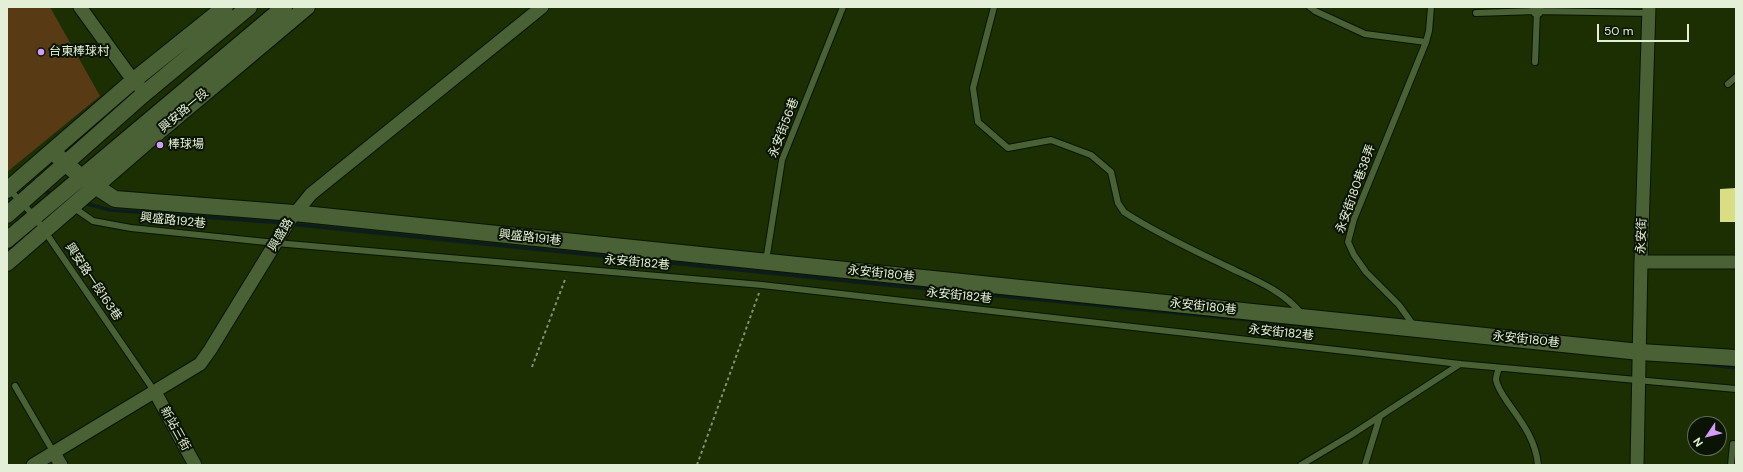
<!DOCTYPE html>
<html>
<head>
<meta charset="utf-8">
<style>
  body { margin:0 }
  #map { position:relative; width:1743px; height:472px; overflow:hidden; background:#1b2f03; font-family:"DM Sans",sans-serif }
  canvas { display:block }
  .frame { position:absolute; inset:0; border:8px solid #e3f0d7; pointer-events:none }
  .north { position:absolute; left:1687px; top:416px; width:40px; height:40px; box-sizing:border-box; background:#0b1404; border:1px solid #616c58; border-radius:50%; rotate:235deg; font-size:11px; font-weight:700; line-height:16px; text-align:center; color:#e3f0d7 }
  .north::after { content:''; display:block; margin:auto; width:14px; height:18px; background:#d59cfb; clip-path:polygon(50% 0,100% 100%,50% 72%,0 100%) }
  .scale { position:absolute; left:1597px; top:24px; width:92px; height:18px; box-sizing:border-box; border:2px solid #e3f0d7; border-top:0; padding-left:5px; font-size:12px; line-height:14px; white-space:nowrap; color:#e3f0d7; -webkit-text-stroke:3px #0b1404; paint-order:stroke }
</style>
</head>
<body>
<div id="map">
<canvas width="1743" height="472"></canvas>
<div class="frame"></div>
<div class="north">N</div>
<div class="scale">50 m</div>
</div>
<script>
const ctx = document.querySelector('canvas').getContext('2d');
ctx.lineJoin = 'round';
function fillPath(path, color) {
  ctx.fillStyle = color;
  ctx.fill(path, 'evenodd');
}
function stroke(path, color, width, dash) {
  ctx.strokeStyle = color;
  ctx.lineWidth = width;
  ctx.lineCap = dash ? 'butt' : 'round';
  ctx.setLineDash(dash || []);
  ctx.stroke(path);
}
function label(font, color, halo, rows, align = 'center') {
  ctx.font = font + ' "DM Sans","Noto Sans TC",sans-serif';
  ctx.lineWidth = 4;
  ctx.setLineDash([]);
  ctx.textBaseline = 'middle';
  ctx.strokeStyle = halo;
  ctx.fillStyle = color;
  for (const [text, x, y, turn = 0] of rows) {
    ctx.save();
    ctx.translate(x, y);
    ctx.rotate((+turn || 0) * Math.PI / 180);
    ctx.textAlign = isNaN(turn) ? turn : align;
    if (halo) ctx.strokeText(text, 0, 0);
    ctx.fillText(text, 0, 0);
    ctx.restore();
  }
}
const green = new Path2D(`
  M7,7H50L100,96L7,172Z`);
const stream = new Path2D(`
  M41,191L55,194
  M84,203L110,210L284,223
  M290,224L877,284L1333,328
  M1697,363L1736,368`);
const building = new Path2D(`
  M1736,188V222H1720V189Z`);
const path = new Path2D(`
  M532,367L566,277
  M697,465L759,293`);
const service = new Path2D(`
  M994,7L973,88L978,122L1008,148L1051,140L1091,155L1111,172L1118,203L1124,212C1154,232 1195,251 1228,267C1255,280 1282,290 1302,314
  M1310,7L1315,11L1365,34L1426,42L1354,219L1348,242L1354,255L1366,272L1399,305L1414,326
  M1476,13L1537,11L1649,13
  M1426,42L1429,31L1431,7
  M1535,62L1537,11
  M1728,84L1736,77
  M9,189L35,217L155,392
  M73,207L93,221L131,228L276,243L762,285L1460,364L1736,389
  M766,261L782,160L843,7
  M1499,368C1498,371 1496,376 1496,380C1498,390 1505,398 1511,407C1524,425 1536,442 1538,465
  M15,386L54,453
  M1301,465L1351,435L1460,364
  M1365,465L1380,416
  M1731,465L1733,444`);
const minor = new Path2D(`
  M80,7L127,72L145,93
  M1537,11V7
  M1641,262H1736
  M155,392L195,465
  M54,453L61,465
  M33,465L200,364L210,350L289,221L311,194L542,7
  M1637,465L1641,262L1649,7`);
const tertiary = new Path2D(`
  M52,151L81,177L115,199L294,213L1640,352L1736,358
  M7,190L134,80L225,7
  M7,215L145,93L249,7
  M7,240L284,7
  M7,263L150,139L307,7`);
const markers = [
  [41,52,4,"#d59cfb"],
  [160,145,4,"#d59cfb"]
];
const poiNames = [
  ["台東棒球村",49,52],
  ["棒球場",168,145]
];
const streetNames = [
  ["興安路一段",184,111,-40],
  ["永安街56巷",784,128,-69],
  ["永安街180巷38弄",1356,189,-70],
  ["興盛路192巷",173,221,6],
  ["興盛路",281,235,-59],
  ["永安街",1642,236,-88],
  ["興盛路191巷",530,238,6],
  ["永安街182巷",637,263,5],
  ["永安街180巷",881,274,6],
  ["興安路一段163巷",93,282,56],
  ["永安街182巷",959,296,6],
  ["永安街180巷",1203,307,6],
  ["永安街182巷",1281,333,6],
  ["永安街180巷",1526,340,6],
  ["新站三街",175,429,61]
];
fillPath(green, '#583b15');
stroke(stream, '#0c1d1c', 3.5);
fillPath(building, '#d9dd83');
stroke(service, '#081500', 8);
stroke(minor, '#081500', 15);
stroke(tertiary, '#081500', 18);
stroke(path, '#819270', 2, [3, 3]);
stroke(service, '#4a6035', 6);
stroke(minor, '#4a6035', 13);
stroke(tertiary, '#4a6035', 16);
for (const [x, y, r, color] of markers) {
  const dot = new Path2D();
  dot.arc(x, y, r, 0, 2 * Math.PI);
  ctx.fillStyle = color;
  ctx.fill(dot);
  stroke(dot, '#0b1404', 1.5);
}
label('12px', '#e3f0d7', '#0b1404', poiNames, 'left');
label('12px', '#e3f0d7', '#0b1404', streetNames);
</script>
</body>
</html>
